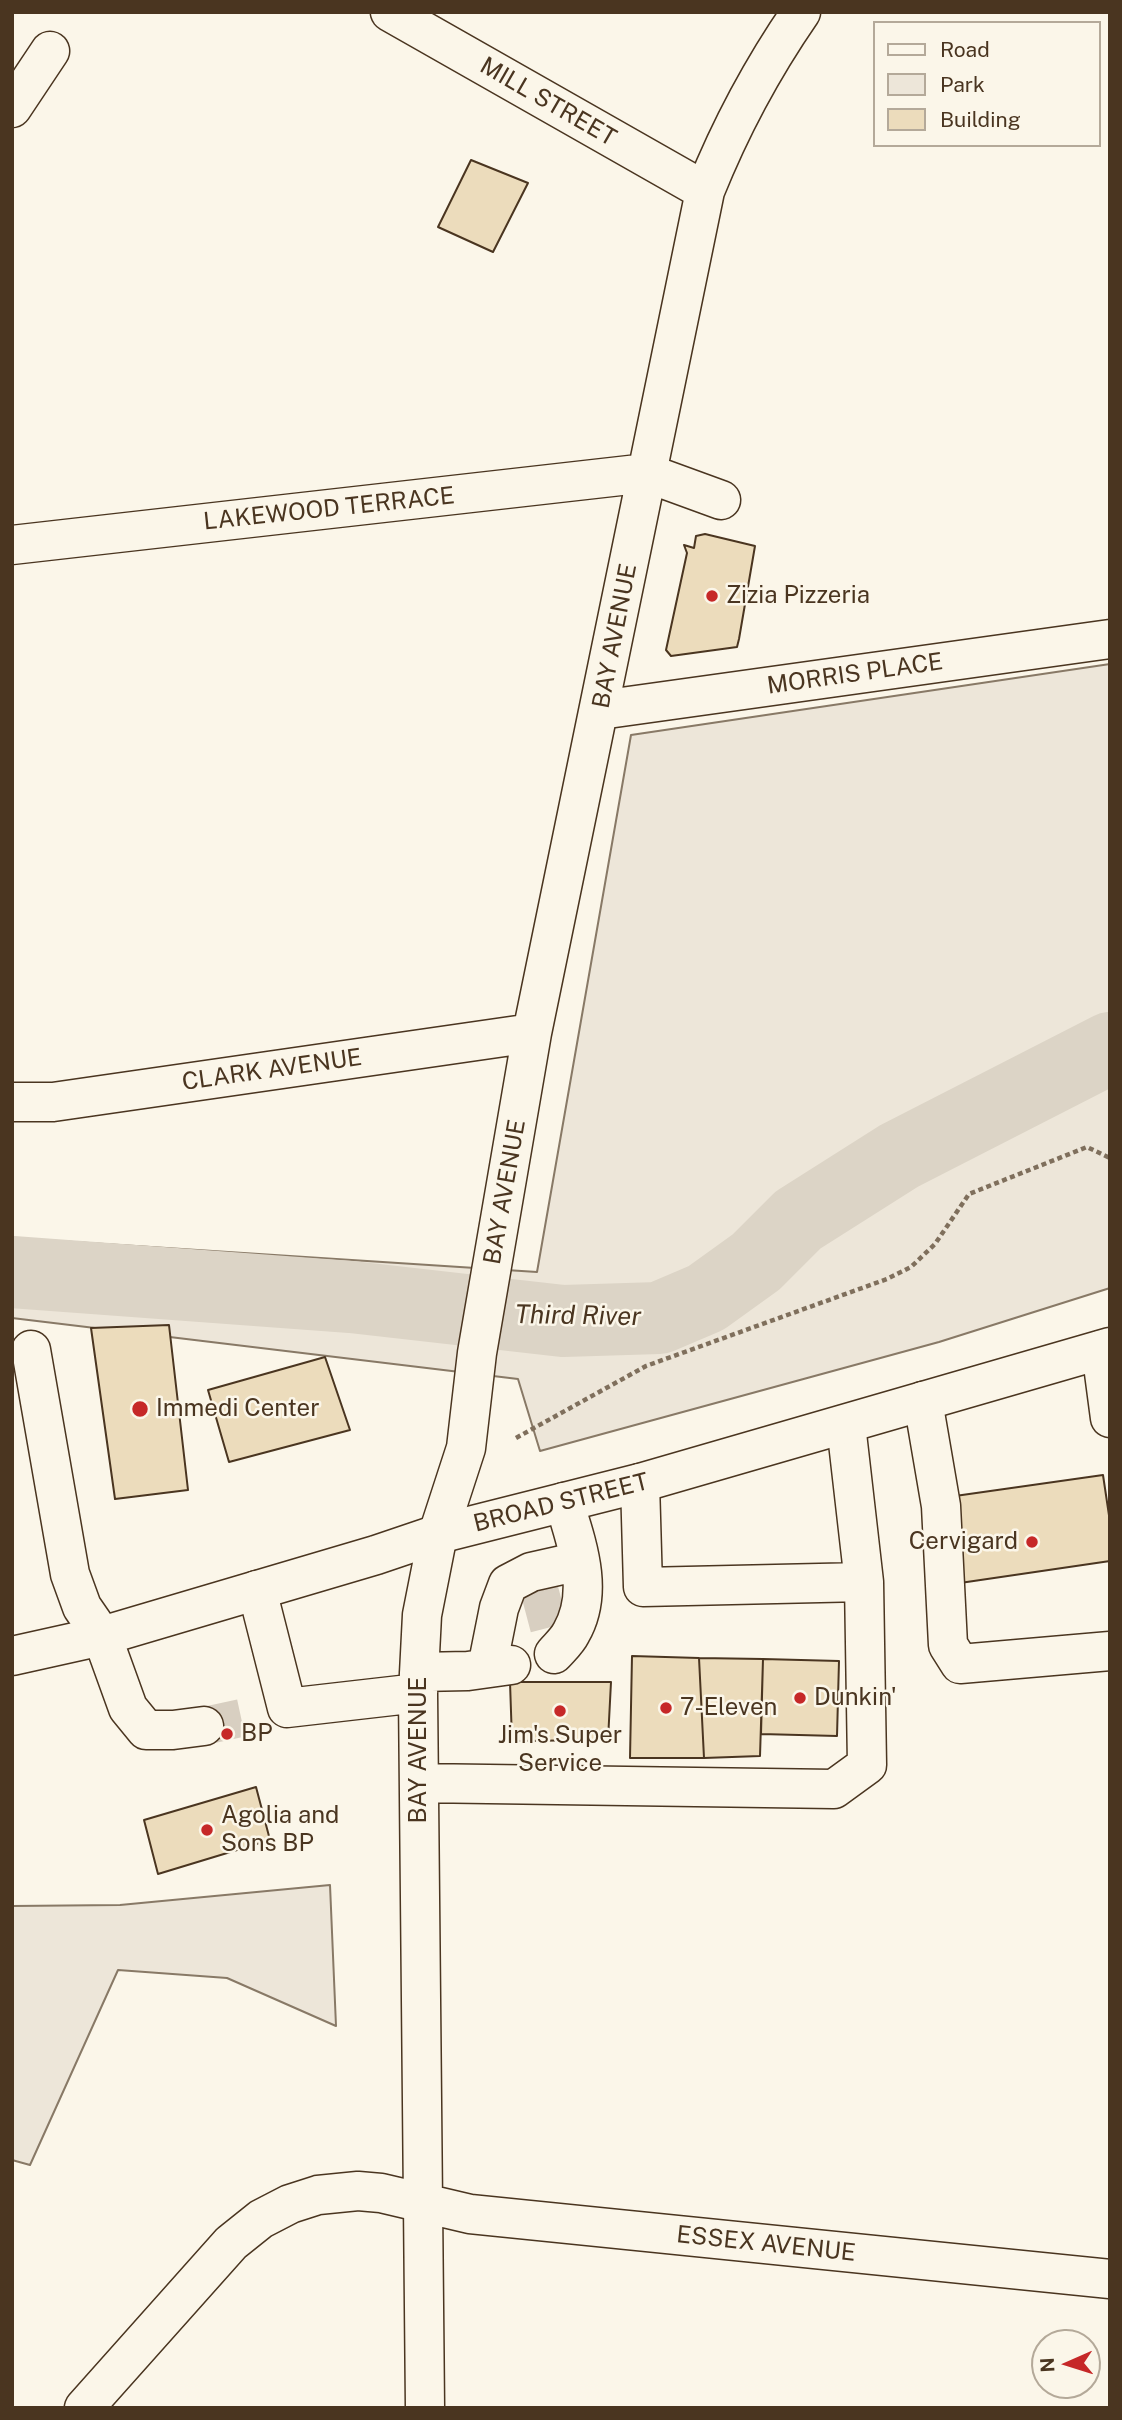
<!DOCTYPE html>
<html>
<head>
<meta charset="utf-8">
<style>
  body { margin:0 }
  #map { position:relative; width:1122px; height:2420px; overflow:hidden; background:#fbf6e9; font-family:"Public Sans",sans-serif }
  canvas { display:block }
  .frame { position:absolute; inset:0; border:14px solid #4a3520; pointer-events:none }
  .legend { position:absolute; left:873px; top:21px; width:228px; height:126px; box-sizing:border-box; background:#fbf6e9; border:2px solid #b4a999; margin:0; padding:9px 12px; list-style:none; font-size:21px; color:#4a3520 }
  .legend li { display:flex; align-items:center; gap:14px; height:35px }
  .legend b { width:35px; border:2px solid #b4a999 }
  .north { position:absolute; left:1031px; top:2329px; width:70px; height:70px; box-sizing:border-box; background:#fbf6e9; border:2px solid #b4a999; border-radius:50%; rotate:267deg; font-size:19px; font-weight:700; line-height:28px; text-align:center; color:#4a3520 }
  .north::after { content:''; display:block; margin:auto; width:24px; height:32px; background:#c62828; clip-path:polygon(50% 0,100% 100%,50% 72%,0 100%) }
</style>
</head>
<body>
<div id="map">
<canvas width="1122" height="2420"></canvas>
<div class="frame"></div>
<ul class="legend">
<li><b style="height:9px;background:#fbf6e9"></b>Road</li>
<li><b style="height:19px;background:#ede6d9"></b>Park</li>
<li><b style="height:19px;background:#ecdcbc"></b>Building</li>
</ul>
<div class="north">N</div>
</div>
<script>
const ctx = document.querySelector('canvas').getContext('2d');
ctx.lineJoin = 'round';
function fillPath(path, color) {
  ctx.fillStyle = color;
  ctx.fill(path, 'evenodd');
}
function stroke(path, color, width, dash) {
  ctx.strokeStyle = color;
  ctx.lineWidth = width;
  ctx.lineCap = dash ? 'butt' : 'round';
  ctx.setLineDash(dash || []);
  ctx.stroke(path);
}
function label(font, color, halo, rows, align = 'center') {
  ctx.font = font + ' "Public Sans",sans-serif';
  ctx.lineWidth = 5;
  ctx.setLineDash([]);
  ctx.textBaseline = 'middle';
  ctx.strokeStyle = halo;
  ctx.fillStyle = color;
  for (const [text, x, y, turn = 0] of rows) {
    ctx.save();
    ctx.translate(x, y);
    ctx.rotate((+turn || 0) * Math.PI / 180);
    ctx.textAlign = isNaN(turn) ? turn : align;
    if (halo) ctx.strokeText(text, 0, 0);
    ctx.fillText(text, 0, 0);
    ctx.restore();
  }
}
const green = new Path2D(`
  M1110,664V1288L939,1342L540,1451L518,1379L12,1318V1238L537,1272L631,735Z
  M330,1885L336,2026L227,1978L118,1970L30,2165L12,2160V1906L120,1905Z`);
const river = new Path2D(`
  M12,1272L351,1297L563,1321L659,1318L706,1298L756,1262L798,1220L899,1156L1110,1048`);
const building = new Path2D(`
  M471,160L528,183L493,252L438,227Z
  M705,534L755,546L739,639L737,647L671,656L666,650L687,553L684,545L694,548L696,536Z
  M169,1325L188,1490L115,1499L91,1328Z
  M325,1357L350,1430L229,1462L208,1390Z
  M1103,1475L1110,1522V1561L960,1583L948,1497Z
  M632,1656L699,1658L704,1758H630Z
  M699,1658L763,1659L760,1756L704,1758Z
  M763,1659L839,1661L837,1736L761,1734Z
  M510,1682H611L608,1740L512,1741Z
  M256,1787L270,1840L158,1874L144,1820Z`);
const minorTunnel = new Path2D(`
  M526,1614L564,1604
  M204,1726L255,1715`);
const path = new Path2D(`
  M516,1438L646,1366L887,1279L911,1267L935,1244L969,1194L1087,1147L1110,1158`);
const minor = new Path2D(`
  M390,12L705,191
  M12,108L50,51
  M12,545L647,473L721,500
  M600,710L1110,639
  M12,1102H53L532,1033
  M31,1350L70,1574L82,1607L102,1636L128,1708L146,1730H173L204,1726
  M1101,1350L1110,1418
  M923,1401L941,1506L948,1645L960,1664L1110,1651
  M846,1425L864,1582
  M257,1590L287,1708L418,1693
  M554,1654C560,1647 567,1641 571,1633C595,1592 577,1544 564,1502
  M487,1668L499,1608L508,1584L531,1572L580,1561
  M419,1672L468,1671L511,1665
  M419,1783L834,1789L867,1765L864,1582L643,1587L640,1483
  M84,2408L231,2243L261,2219L290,2204L318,2195L358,2191L381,2193L470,2214L1110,2279
  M425,2408L418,1693L422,1615L438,1534L466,1448L477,1353L532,1033L705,191C731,126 761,70 801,12`);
const major = new Path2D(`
  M12,1656L102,1636L376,1555L438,1534L640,1483L1110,1347`);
const markers = [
  [712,596,7,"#c62828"],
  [140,1409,9,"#c62828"],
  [1032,1542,7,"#c62828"],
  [800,1698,7,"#c62828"],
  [666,1708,7,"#c62828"],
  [560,1711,7,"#c62828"],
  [227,1734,7,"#c62828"],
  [207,1830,7,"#c62828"]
];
const streetNames = [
  ["MILL STREET",548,102,30],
  ["LAKEWOOD TERRACE",329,509,-6],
  ["BAY AVENUE",615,636,-79],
  ["MORRIS PLACE",855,674,-8],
  ["CLARK AVENUE",272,1070,-8],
  ["BAY AVENUE",505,1192,-80],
  ["BROAD STREET",561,1503,-14],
  ["BAY AVENUE",419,1750,-90],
  ["ESSEX AVENUE",766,2244,6]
];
const poiNames = [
  ["Zizia Pizzeria",726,596],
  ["Immedi Center",156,1409],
  ["Cervigard",1018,1542,"right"],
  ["Dunkin'",814,1698],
  ["7-Eleven",680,1708],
  ["BP",241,1734],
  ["Jim's Super",560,1736,"center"],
  ["Service",560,1764,"center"],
  ["Agolia and",221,1816],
  ["Sons BP",221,1844]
];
const waterNames = [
  ["Third River",578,1316,1]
];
fillPath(green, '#ede6d9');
stroke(green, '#887966', 2);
stroke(river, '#dcd4c6', 72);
fillPath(building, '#ecdcbc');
stroke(building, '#4a3520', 2);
stroke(minorTunnel, '#d8cfc1', 38, [38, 19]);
stroke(minor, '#4a3520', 41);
stroke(major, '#4a3520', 41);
stroke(path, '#7f6f5c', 4.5, [5, 3.5]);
stroke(minor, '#fbf6e9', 38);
stroke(major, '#fbf6e9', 38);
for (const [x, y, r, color] of markers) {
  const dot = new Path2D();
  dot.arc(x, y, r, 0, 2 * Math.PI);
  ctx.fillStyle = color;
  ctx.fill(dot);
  stroke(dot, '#fbf6e9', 2.5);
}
label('24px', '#4a3520', '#fbf6e9', streetNames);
label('24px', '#4a3520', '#fbf6e9', poiNames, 'left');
label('italic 26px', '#4a3520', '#fbf6e9', waterNames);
</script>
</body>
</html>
